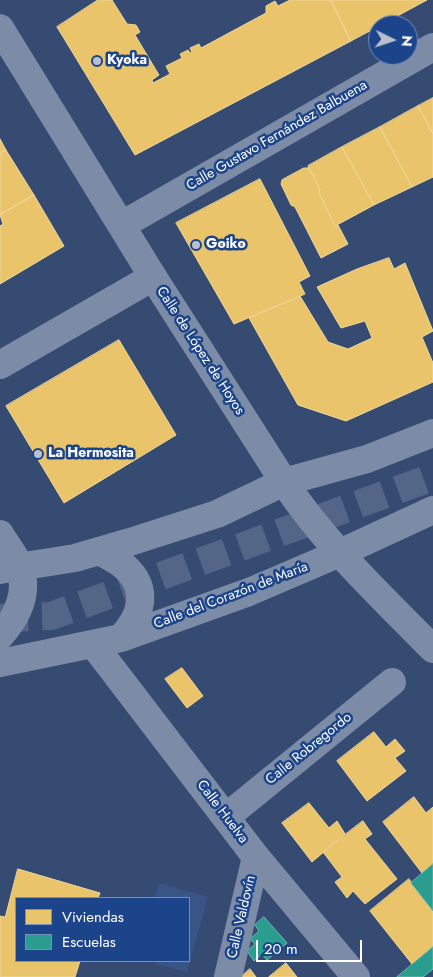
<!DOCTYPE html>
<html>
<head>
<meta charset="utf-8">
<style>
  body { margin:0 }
  #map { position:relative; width:433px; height:977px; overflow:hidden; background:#354b72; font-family:Jost,sans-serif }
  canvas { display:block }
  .legend { position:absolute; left:15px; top:897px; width:175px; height:65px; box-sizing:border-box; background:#1c448b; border:1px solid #778fb9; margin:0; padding:6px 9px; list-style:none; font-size:15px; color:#fff }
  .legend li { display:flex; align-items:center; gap:10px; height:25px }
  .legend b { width:25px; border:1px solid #778fb9 }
  .north { position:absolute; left:368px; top:15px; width:50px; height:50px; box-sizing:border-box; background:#1c448b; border:1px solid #778fb9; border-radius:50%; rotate:94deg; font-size:14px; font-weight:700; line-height:20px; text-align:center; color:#fff }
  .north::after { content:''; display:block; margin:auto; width:18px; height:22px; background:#b8c0ce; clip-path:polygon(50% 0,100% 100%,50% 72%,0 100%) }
  .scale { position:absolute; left:256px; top:940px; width:106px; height:22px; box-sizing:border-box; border:2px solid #fff; border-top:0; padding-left:6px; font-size:15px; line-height:18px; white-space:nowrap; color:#fff; -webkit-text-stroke:4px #1c448b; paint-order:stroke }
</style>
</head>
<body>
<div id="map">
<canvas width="433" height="977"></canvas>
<ul class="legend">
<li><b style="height:14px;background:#e9c46a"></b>Viviendas</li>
<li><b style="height:14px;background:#2a9d8f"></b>Escuelas</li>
</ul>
<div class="north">N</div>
<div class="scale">20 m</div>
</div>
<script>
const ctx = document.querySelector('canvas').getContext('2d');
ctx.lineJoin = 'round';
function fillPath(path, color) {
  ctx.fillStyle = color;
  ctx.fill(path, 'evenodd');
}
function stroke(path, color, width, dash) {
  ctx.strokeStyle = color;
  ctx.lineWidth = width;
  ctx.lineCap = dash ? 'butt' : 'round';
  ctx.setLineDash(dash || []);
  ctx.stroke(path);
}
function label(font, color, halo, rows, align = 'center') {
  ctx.font = font + ' Jost,sans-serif';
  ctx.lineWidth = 5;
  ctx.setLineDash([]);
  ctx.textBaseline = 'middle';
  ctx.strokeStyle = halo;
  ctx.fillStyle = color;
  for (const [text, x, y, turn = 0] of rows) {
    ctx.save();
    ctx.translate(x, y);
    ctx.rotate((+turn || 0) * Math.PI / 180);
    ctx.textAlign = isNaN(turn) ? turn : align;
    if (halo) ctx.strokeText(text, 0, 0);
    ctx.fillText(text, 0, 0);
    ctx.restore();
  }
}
const water = new Path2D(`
  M159,883L208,897L187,972L156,964L157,961H189V898H155Z`);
const homes = new Path2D(`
  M98,0H112L127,24L136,25L140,32L135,35L159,75L152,80L153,83L170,74L166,66L182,58L180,54L188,50L190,53L192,52L190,48L199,44L201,48L266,13V6L275,1L278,6L290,0H331L351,41L135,155L57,27Z
  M331,0H427L351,41Z
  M433,98V134L418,106Z
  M418,106L433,134V177L412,187L380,127Z
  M380,127L412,187L374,205L342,147Z
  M0,139L6,150L0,154Z
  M342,147L374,205L335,226L319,193L320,189L308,166Z
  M6,150L34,195L0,215V154Z
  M304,168H309L320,189L319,193L335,226L338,225L348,244L321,258L295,207L291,205L281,184L282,180Z
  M260,179L310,276L299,282L305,294L234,324L176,223Z
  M34,195L64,246L0,284V226L3,224L0,215Z
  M389,258L394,269L405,263L433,331L422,337L433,363V382L346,421L298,405L249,318L300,296L328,342L348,349L372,338L365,321L341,328L317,287L357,269Z
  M119,340L176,435L64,503L6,406Z
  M182,668L203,696L187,708L165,679Z
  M374,732L386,747L395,739L405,751L395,758L406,771L367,801L337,761Z
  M414,797L426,813L433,807V864L422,873L383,822Z
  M309,803L329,828L337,821L345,834L312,862L282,823Z
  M363,821L372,834L365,839L397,879L365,904L353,891L347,898L335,882L342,877L323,852Z
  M18,869L100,893L98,898H16V961H80L75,977H0V916L5,917Z
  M409,879L433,911V947L412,964L370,911Z
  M286,963L297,977H269Z
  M250,969L256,977H241Z`);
const schools = new Path2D(`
  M433,864V911L411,883Z
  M264,917L287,943L267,960L262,954L254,961L247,951L255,944L250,939L259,931L255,925Z
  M433,947V969L423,977H397Z`);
const tertiaryTunnel = new Path2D(`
  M0,618L51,616L433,477`);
const minor = new Path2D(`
  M122,225L433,47
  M0,365L153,277
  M284,482C325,544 381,596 433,649
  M0,534C6,545 16,556 20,568C29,594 17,617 0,636
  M99,551C108,556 117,560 125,567C150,589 141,617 121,638
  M0,570L75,558L130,542L217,514L284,482L367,459L433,433
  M93,644L256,857L356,977
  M0,663L121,638L249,592L340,553L433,510
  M226,817L392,682
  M228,977L256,857`);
const tertiary = new Path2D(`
  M0,28L153,277L284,482`);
const markers = [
  [97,61,5,"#b8c0ce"],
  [196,245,5,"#b8c0ce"],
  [38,454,5,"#b8c0ce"]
];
const poiNames = [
  ["Kyoka",107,61],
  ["Goiko",206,245],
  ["La Hermosita",48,454]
];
const streetNames = [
  ["Calle Gustavo Fernández Balbuena",277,136,-30],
  ["Calle de López de Hoyos",200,351,57],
  ["Calle del Corazón de María",231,596,-21],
  ["Calle Robregordo",309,749,-39],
  ["Calle Huelva",222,812,53],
  ["Calle Valdovín",242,917,-77]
];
fillPath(water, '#395588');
fillPath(homes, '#e9c46a');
stroke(homes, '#f0d697', 1);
fillPath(schools, '#2a9d8f');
stroke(schools, '#6abab1', 1);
stroke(tertiaryTunnel, '#536687', 28, [28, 14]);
stroke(minor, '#7c8ca6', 28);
stroke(tertiary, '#7c8ca6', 28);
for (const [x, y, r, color] of markers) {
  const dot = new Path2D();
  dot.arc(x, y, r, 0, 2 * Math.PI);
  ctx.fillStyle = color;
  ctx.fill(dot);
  stroke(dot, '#1c448b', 2);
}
label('bold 14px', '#fff', '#1c448b', poiNames, 'left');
label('14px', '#fff', '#1c448b', streetNames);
</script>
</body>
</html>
